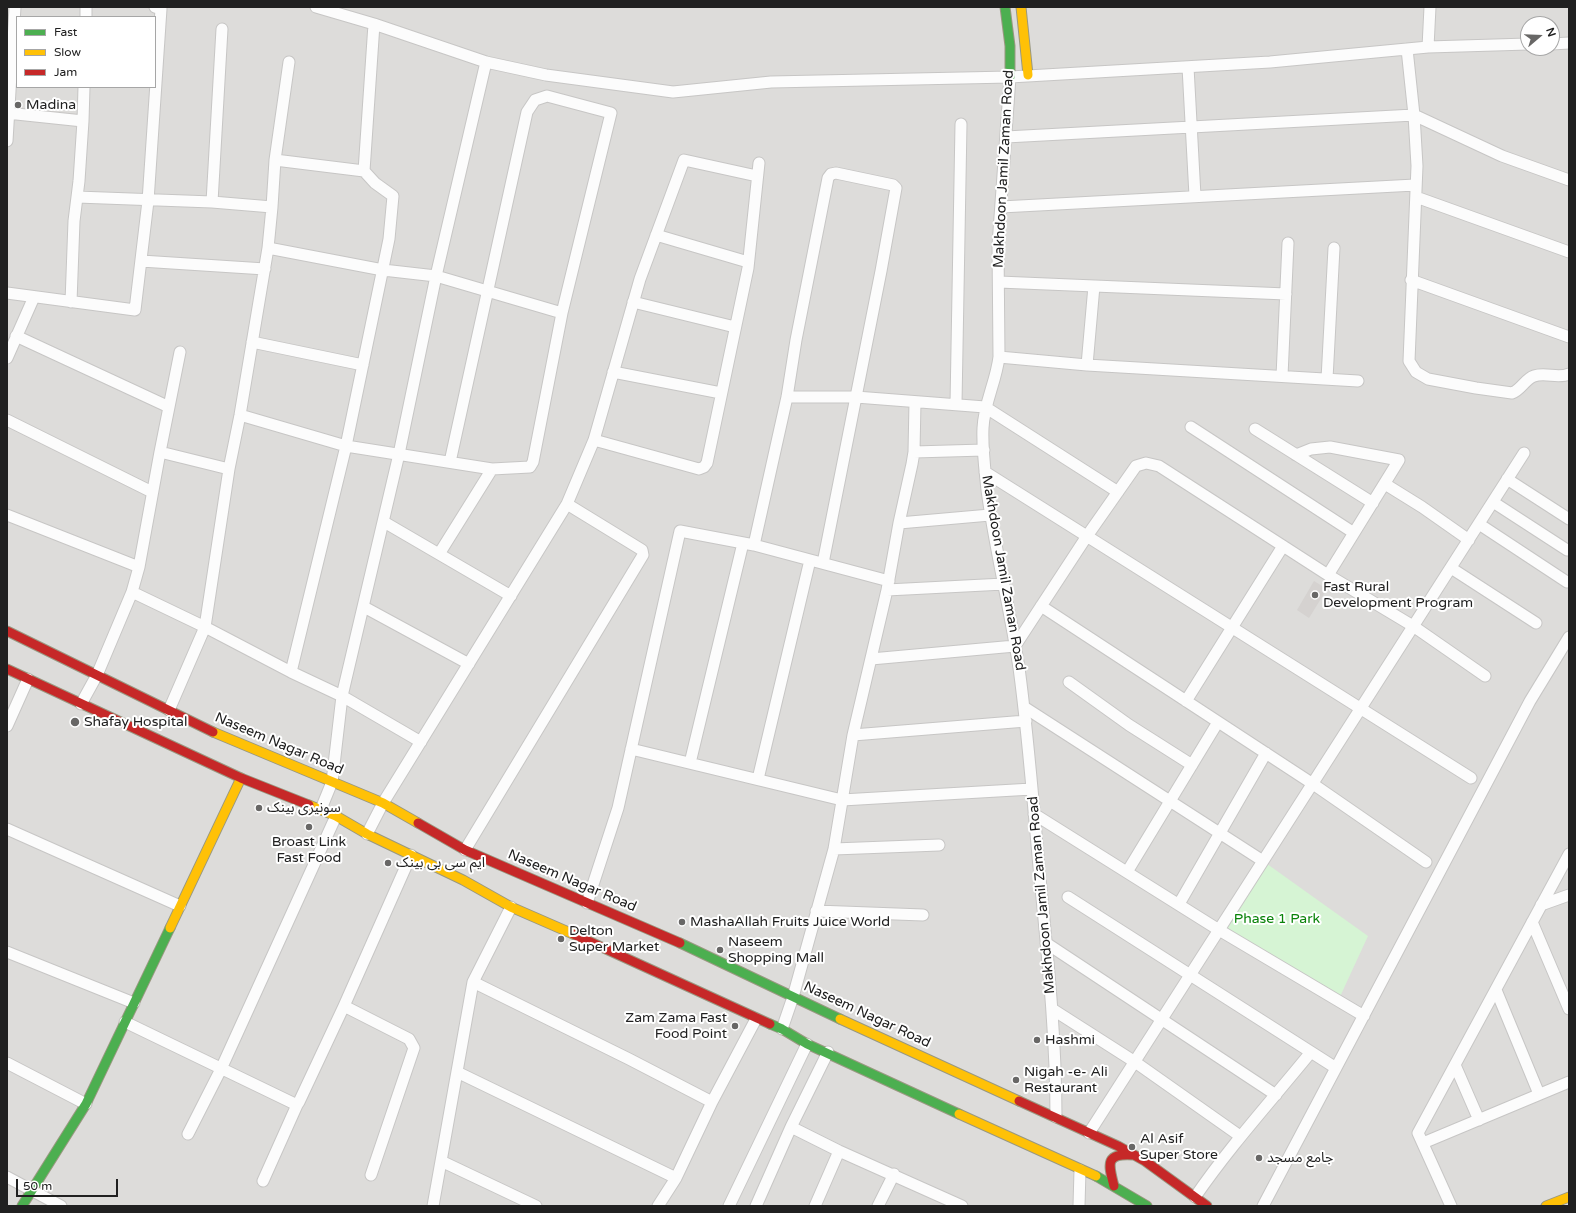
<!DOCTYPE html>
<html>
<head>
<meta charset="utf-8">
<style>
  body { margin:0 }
  #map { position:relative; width:1576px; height:1213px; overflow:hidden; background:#eeece9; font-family:"Varela Round",sans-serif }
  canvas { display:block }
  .frame { position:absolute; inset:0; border:8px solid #202020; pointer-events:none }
  .legend { position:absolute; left:16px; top:16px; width:140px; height:72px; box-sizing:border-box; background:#fff; border:1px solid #a6a6a6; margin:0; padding:5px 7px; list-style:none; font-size:12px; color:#202020 }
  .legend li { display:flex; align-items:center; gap:8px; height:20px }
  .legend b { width:20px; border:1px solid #a6a6a6 }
  .north { position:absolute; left:1520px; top:16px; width:40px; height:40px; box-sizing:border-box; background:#fff; border:1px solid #a6a6a6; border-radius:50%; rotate:71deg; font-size:11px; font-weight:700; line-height:16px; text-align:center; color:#202020 }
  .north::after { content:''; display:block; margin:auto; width:14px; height:18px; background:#686766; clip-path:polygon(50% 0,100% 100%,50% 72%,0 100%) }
  .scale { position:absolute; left:16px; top:1179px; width:102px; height:18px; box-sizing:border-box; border:2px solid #202020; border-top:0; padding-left:5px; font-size:12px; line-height:14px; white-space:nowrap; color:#202020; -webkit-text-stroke:3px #fff; paint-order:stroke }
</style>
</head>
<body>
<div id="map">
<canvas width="1576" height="1213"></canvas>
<div class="frame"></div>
<ul class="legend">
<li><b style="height:5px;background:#4caf50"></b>Fast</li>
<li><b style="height:5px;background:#ffc107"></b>Slow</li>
<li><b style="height:5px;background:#c62828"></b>Jam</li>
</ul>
<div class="north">N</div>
<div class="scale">50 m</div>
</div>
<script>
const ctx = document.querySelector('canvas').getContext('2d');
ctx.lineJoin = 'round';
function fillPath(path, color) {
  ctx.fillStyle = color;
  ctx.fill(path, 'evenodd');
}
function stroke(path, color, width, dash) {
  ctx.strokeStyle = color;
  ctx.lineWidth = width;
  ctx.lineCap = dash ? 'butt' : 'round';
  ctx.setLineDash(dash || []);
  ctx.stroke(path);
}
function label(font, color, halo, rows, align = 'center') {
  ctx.font = font + ' "Varela Round","Noto Sans Arabic",sans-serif';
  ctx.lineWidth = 4;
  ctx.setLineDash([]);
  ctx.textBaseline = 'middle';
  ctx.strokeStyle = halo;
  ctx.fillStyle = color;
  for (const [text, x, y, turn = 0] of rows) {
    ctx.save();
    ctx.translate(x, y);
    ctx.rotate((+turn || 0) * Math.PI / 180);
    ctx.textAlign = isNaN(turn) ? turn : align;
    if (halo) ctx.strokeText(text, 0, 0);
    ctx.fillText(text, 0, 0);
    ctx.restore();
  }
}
const residential = new Path2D(`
  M7,7H1569V1206H7ZM17,17H155V87H17ZM1528,24H1552V48H1528Z`);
const park = new Path2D(`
  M1263,861L1368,936L1338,1001L1219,930Z`);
const building = new Path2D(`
  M1314,581L1327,589L1309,618L1297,610Z`);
const street = new Path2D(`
  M316,7L374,24L486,62L546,75L673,92L771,82L1010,77L1270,62L1428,47L1528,44
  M86,17V7
  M1552,44L1569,43
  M1428,47L1430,7
  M1407,49L1414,115L1417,166L1409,361L1416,372L1428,379L1476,388L1512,393C1521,390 1525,379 1534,376C1546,372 1558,379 1569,374
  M1188,67L1195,196
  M1010,77L998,245L999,357C996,382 984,403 983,428C982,448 985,470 987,490C995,550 1010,608 1019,668C1028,734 1033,801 1039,867C1047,951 1056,1033 1056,1117
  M7,113L83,121L79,181L74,221L71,302
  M83,121L84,87
  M1006,137L1414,115L1502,156L1569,180
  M7,141L15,7
  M275,160L289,62
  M364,171L374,24
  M77,197L212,202L272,207L275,160L364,171L375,183L393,196L389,239L346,446L240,415
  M1416,197L1569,252
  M212,202L222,29
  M1001,207L1415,185
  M656,235L748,262
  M268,248L272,207
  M141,261L265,269
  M1411,280L1569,337
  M999,282L1286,294
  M7,293L135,310L148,201L161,9L155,7
  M633,302L735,327
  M16,336L169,407
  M252,342L363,365
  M999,357L1087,365L1358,381
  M7,358L34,297
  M1087,365L1094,286
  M613,372L721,393
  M1282,376L1288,243
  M1327,379L1334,248
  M787,397H856L985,407L1118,492
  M956,404L961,124
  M7,420L152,492
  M1191,427L1354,533
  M1255,429L1373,503
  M594,440L699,469L704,467L707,463L748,268L759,163
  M160,452L180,352
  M914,452L984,450
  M1296,455L1311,449L1330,447L1399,460L1328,575
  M985,472L1471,778
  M1507,479L1569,519
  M1385,484L1422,507L1469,540
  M1493,502L1567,550
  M567,504L594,440L640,279L684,160L757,176
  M7,515L139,567
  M384,522L511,596
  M899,523L990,515
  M1479,524L1567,582
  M754,545L787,397L796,340L828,178L831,174L836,173L893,185L896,188L881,271L823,563
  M439,554L492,469
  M1451,568L1536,623
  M887,590L1004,584
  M132,592L205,627L291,672L342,696L421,742
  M1041,606L1313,784L1426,862
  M364,607L469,664
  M871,659L1015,646L1087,536L1136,466L1146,463L1159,466L1328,575L1413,626L1485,676
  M291,672L346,446L492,469L530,467L533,462L562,313L611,113L547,96L535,100L527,112L450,462
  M1069,682L1129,725L1192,765
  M1186,701L1283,546
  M81,704L97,675L132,592L139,567L160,452L229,469
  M1024,707L1263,861
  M169,710L205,627L229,469L240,415L268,248L383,270L436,276L562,313
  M7,726L28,679
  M853,735L1026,721
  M631,749L842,800L1032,789
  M690,763L743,543
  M758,779L810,560
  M321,809L332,782L342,696L399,454L436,276L486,62
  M1034,814L1219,930L1364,1016
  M7,829L180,906
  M367,834L383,803L567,504L642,550L643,555L465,850
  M834,849L939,845
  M1127,872L1218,722
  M1068,897L1336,1068
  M587,903L618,808L680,531L754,545L889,581
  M1179,904L1266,753
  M1541,905L1569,895
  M816,911L923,915
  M1532,922L1569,1009
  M1046,943L1276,1095
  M7,952L134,1003
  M473,982L629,1059L712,1102L676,1178L658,1206
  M1496,990L1539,1094
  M344,1006L409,1039L414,1048L371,1175
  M1052,1009L1135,1062L1240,1136
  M125,1022L297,1105
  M782,1029L793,997L834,849L853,735L887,590L899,523L912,464L914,452L915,402
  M7,1063L86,1104
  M1455,1065L1479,1120
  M457,1072L676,1178
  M712,1102L756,1019
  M791,1127L839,1151L962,1206
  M1089,1133L1524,453
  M188,1134L221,1069L336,816
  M1423,1143L1569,1082
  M441,1161L536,1206
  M7,1177L61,1206
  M263,1181L297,1105L299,1102L344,1006L411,855
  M1195,1197C1230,1146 1272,1100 1311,1052
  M433,1206L473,982L511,907
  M729,1206L807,1044
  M756,1206L791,1127L828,1052
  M815,1206L839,1151
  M878,1206L894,1174
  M1079,1206L1080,1170
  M1263,1206L1530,701L1569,637
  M1451,1206L1418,1133L1569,854`);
const fast = new Path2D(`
  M1005,7L1010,46V77
  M680,943L840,1019
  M770,1024L782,1029L807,1044L959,1114
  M1096,1176L1147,1206
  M22,1206L86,1104L170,928`);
const slow = new Path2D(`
  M1021,7L1028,75
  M213,732L383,803L418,823
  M309,805L336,816L367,834L463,880L511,907L573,934
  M170,928L241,778
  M840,1019L1019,1101
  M959,1114L1096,1176
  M1546,1206L1569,1197`);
const jam = new Path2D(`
  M7,631L213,732
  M7,669L241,778L309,805
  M418,823L465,850L680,943
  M573,934L770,1024
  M1019,1101L1118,1146L1145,1161L1207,1206
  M1114,1186C1108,1163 1105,1153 1134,1155`);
const markers = [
  [18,105,4,"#686766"],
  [1315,595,4,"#686766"],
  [75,722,5,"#686766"],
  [259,808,4,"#686766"],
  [309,827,4,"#686766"],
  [388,863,4,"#686766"],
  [682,922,4,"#686766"],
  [561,939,4,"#686766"],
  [720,950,4,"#686766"],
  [735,1026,4,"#686766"],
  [1037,1040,4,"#686766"],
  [1016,1080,4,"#686766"],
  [1132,1147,4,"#686766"],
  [1259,1158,4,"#686766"]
];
const poiNames = [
  ["Madina",26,105],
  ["Fast Rural",1323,587],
  ["Development Program",1323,603],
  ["Shafay Hospital",84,722],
  ["سونیری بینک",267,808],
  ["Broast Link",309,842,"center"],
  ["Fast Food",309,858,"center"],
  ["ایم سی بی بینک",396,863],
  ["MashaAllah Fruits Juice World",690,922],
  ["Delton",569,931],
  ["Super Market",569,947],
  ["Naseem",728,942],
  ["Shopping Mall",728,958],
  ["Zam Zama Fast",727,1018,"right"],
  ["Food Point",727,1034,"right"],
  ["Hashmi",1045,1040],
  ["Nigah -e- Ali",1024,1072],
  ["Restaurant",1024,1088],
  ["Al Asif",1140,1139],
  ["Super Store",1140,1155],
  ["جامع مسجد",1267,1158]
];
const streetNames = [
  ["Makhdoon Jamil Zaman Road",1004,169,-87],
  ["Makhdoon Jamil Zaman Road",1003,573,80],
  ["Naseem Nagar Road",279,744,23],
  ["Naseem Nagar Road",572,881,23],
  ["Makhdoon Jamil Zaman Road",1042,895,-95],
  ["Naseem Nagar Road",867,1015,25]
];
const parkNames = [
  ["Phase 1 Park",1277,919]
];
fillPath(residential, '#dddcda');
fillPath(park, '#d6f4d4');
fillPath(building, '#d5d2d0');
stroke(street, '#c7c6c5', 13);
stroke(fast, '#999880', 11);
stroke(slow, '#999880', 11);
stroke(jam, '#999880', 11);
stroke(street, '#fcfcfc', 11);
stroke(fast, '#4caf50', 9);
stroke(slow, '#ffc107', 9);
stroke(jam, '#c62828', 9);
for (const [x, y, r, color] of markers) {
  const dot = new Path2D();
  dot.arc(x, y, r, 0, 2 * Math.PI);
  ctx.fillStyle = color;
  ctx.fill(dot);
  stroke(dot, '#fff', 1.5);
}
label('14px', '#202020', '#fff', poiNames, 'left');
label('14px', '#202020', '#fff', streetNames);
label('14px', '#098309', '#fff', parkNames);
</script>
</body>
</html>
